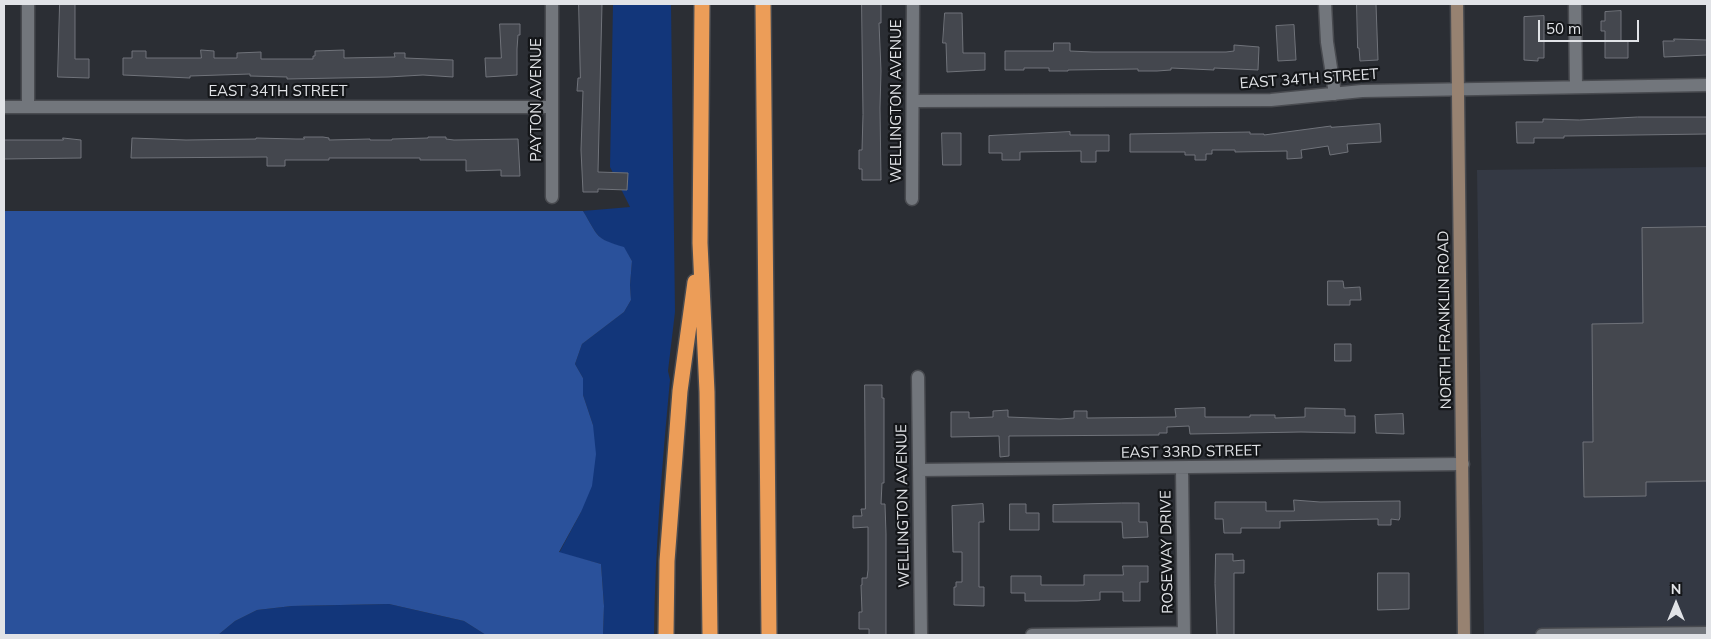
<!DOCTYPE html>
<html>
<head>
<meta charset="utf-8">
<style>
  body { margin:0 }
  #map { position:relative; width:1711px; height:639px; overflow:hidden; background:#2b2e34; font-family:Mulish,sans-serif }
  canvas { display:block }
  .frame { position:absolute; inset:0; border:5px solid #e1e3e7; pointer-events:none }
  .north { position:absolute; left:1651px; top:579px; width:50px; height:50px; -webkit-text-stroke:4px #141619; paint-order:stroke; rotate:0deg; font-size:14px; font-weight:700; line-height:20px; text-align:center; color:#e1e3e7 }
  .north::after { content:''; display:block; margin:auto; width:18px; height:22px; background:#e1e3e7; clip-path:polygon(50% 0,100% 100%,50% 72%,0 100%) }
  .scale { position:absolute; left:1538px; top:20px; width:101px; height:22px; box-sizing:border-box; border:2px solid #e1e3e7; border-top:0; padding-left:6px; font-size:15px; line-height:18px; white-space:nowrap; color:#e1e3e7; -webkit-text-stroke:4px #141619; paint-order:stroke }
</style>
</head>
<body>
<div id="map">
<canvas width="1711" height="639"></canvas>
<div class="frame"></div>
<div class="north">N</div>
<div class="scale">50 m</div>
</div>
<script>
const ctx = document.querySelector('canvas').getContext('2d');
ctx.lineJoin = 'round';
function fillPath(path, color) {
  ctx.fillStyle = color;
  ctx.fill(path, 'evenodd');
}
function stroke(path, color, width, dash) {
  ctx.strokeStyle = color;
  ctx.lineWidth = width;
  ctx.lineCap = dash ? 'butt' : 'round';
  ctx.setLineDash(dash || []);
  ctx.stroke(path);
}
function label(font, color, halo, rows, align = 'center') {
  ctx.font = font + ' Mulish,sans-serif';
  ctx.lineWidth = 4.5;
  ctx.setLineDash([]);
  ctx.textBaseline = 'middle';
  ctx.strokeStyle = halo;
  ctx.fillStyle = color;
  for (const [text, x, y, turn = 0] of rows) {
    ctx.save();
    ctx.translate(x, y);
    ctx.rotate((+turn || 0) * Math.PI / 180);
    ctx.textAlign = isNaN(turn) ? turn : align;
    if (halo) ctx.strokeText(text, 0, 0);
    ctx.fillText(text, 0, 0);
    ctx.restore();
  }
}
const built = new Path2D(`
  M1707,167V635H1484L1477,170Z`);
const green = new Path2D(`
  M613,4H671L675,312L668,371L670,380C662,465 655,550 654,635H603L604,606L601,564L559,553L581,512L593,425L583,395V378L575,364L582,344L624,312L631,300L630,285L632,261L624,248C594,238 599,237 583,211L630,207L610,167Z
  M389,604L464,621L486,635H218L235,621L257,610L292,606Z`);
const forest = new Path2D(`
  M4,211H583C599,237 594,238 624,247L632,261L630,285L631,300L624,312L582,344L575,364L583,378V395L593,425L596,454L592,486L581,512L559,552L601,564L604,606L603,635H486L464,621L389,604L292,606L257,610L235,621L218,635H4Z`);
const building = new Path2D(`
  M60,4H75V59H89V78L58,77Z
  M579,4H602L598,172L628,173L627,190L598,189V192H583L581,150L583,91H577L578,78H580Z
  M862,4H881V23H879L881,71L880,108L881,180H862V169H859V150H862L863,115Z
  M1357,4H1376L1378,60L1360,61L1359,48H1358Z
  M1621,11V41H1628V58H1605V31H1601V21H1605V12Z
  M945,13H962L963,53H985V70L947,72L946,43H943Z
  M1544,16V58H1538V61L1524,60V17Z
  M500,24H520V35H518L517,49V75L486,77L485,58H501Z
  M1294,25L1296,60L1278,61L1276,26Z
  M1674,39L1707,40V55L1664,57L1663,41H1674Z
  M1054,43H1070V51L1093,52H1226L1234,51V45L1259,47L1258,70L1214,68V70L1171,68V70L1157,71H1138V69L1068,70V71H1049V68H1024V70H1005V51H1053Z
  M201,50L214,51V58H237V53L261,52V59H313V56H315V51L344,50V58L395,57L394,53H405V58L453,60V77L423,75L388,77L287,79V77L250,76V74L190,76V78L123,75V58H132V51H146V58H201Z
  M1638,117H1707V134L1564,136V138H1534V143H1517L1516,122H1543V119L1579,120Z
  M1380,124L1381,142L1347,144L1348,152L1330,155L1328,146L1308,149L1301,150L1302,158L1287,159V151L1235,152V150H1212V154H1206V160H1195V155H1185V152H1130V134L1250,132V134H1264V135L1331,126V127Z
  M1070,132V135H1109V151H1096V162H1081V151L1020,152V160H1002V153H989V136Z
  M942,133H961V165H943Z
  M304,137H323L329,138V140L370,139V140H392V139L428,138V137H446V139L454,140L518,139L520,176H501V170L466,171V160H420V158H329V160H285V166H267V157L131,158L132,138L186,140L256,139V138L296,139H304Z
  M63,138L81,140V158L4,159V140H63Z
  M1707,227V481L1646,482V496L1584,497L1583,442H1593L1592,324L1643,323L1642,228Z
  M1328,281H1343L1344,288L1360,287L1361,300H1350V305H1328Z
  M1335,344H1351V361H1335Z
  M865,385H882V398H884V483H882L881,504H885L886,534V635H869V629H859V612H862L861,585H862V578H867L868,570V527L853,528V516H862L861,509H865Z
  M1205,408V417H1250V415H1275V418L1305,417V408L1345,409V416H1355V433L1301,432L1190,434L1189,426L1167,427V433H1159V435L1009,436V456L1000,457L999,436L951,437V412H969V418L993,417V411L1008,410V417L1060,419L1074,418V411H1087V418L1176,417L1175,409Z
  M1403,414L1404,434L1376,433L1375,415Z
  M1294,500L1320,502L1400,501V517L1399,520L1391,519V525H1378V519L1280,521V528H1241V533H1224L1223,519H1215V502H1266V511H1294Z
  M1122,503H1139V522H1147L1148,537L1123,538L1122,522H1053V505Z
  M983,504L984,522H979V587H984V606L954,605V587H956V582H962V552H953L952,506Z
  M1010,504H1026V513H1039V530H1010Z
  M1216,554H1233V561L1244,560V573H1234V635H1217L1215,584Z
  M1123,566H1148V582H1140V601H1123V592H1100V600L1077,601H1025V593H1011V576H1041V585H1084V575H1123Z
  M1378,573H1409V609L1378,610Z`);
const street = new Path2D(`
  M1325,4L1327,42L1335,94
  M1575,4L1576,87
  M913,101L1271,100L1362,91L1707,85
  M4,107H552
  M28,107V4
  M552,197V4
  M912,199L913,4
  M918,377L921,635
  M1182,468L1184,635
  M919,470L1463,464
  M1032,635L1184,633
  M1542,635L1707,633`);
const secondary = new Path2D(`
  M1457,4L1464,635`);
const highway = new Path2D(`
  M702,4L700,243L707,392L710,635
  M763,4L769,635
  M666,635L667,561L680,391L695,282`);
const streetNames = [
  ["EAST 34TH STREET",1309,79,-4],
  ["EAST 34TH STREET",278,91],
  ["PAYTON AVENUE",536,100,-90],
  ["WELLINGTON AVENUE",896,101,-90],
  ["NORTH FRANKLIN ROAD",1445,320,-91],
  ["EAST 33RD STREET",1191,452,-1],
  ["WELLINGTON AVENUE",903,506,-91],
  ["ROSEWAY DRIVE",1167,552,-91]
];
fillPath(built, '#343944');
fillPath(green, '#12367a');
fillPath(forest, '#2a519b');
fillPath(building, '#44474e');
stroke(building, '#70737a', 1);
stroke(street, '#494b50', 15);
stroke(secondary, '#494b50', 15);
stroke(highway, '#494b50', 18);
stroke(street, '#72767c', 12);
stroke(secondary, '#978271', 12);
stroke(highway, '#ec9d58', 15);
label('15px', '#e1e3e7', '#141619', streetNames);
</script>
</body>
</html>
